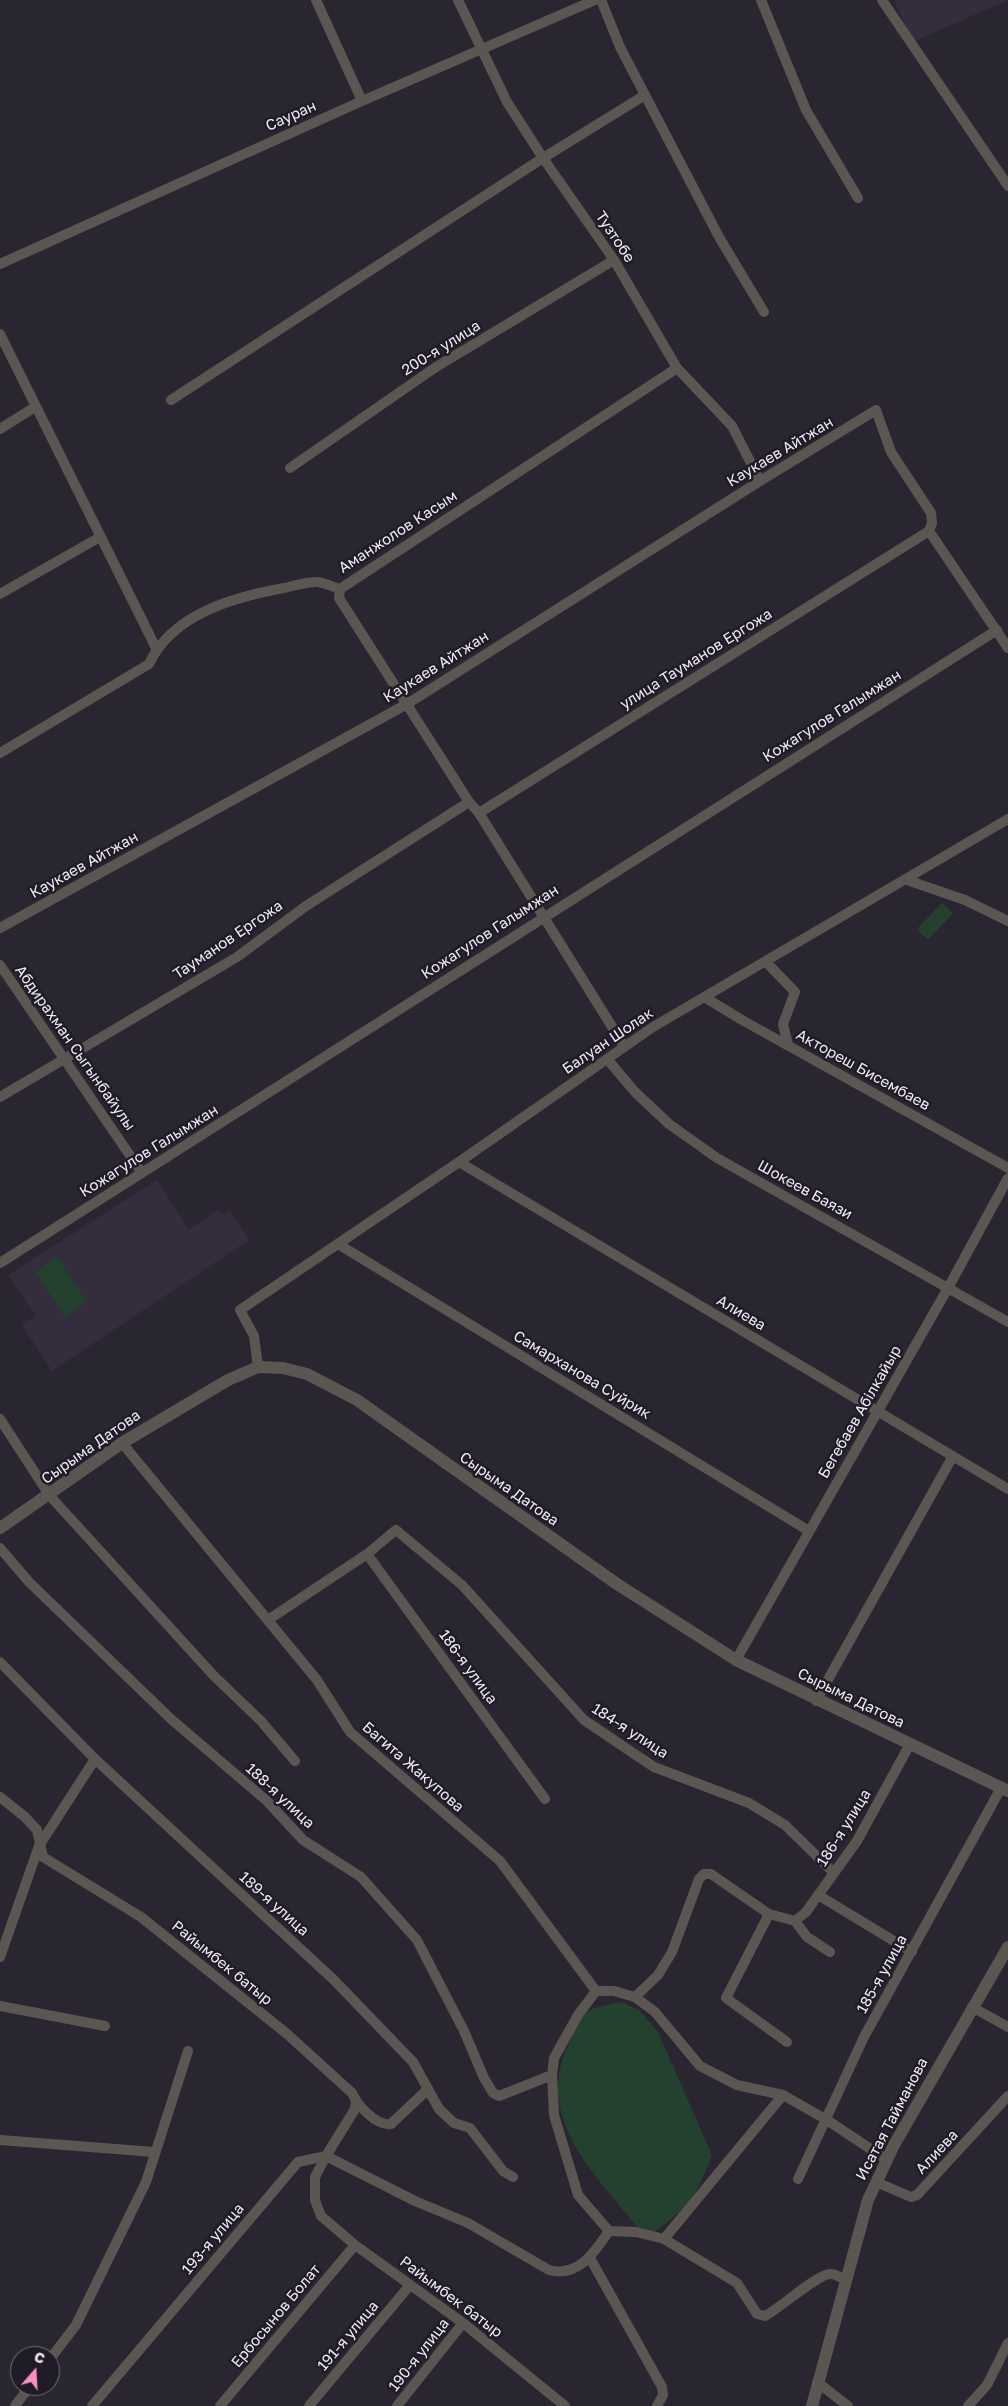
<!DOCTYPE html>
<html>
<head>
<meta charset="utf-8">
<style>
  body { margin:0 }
  #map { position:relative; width:1008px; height:2406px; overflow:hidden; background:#2a2631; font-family:"Golos Text",sans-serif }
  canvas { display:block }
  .north { position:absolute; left:10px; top:2346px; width:50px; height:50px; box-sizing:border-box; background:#201c27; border:1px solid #726f79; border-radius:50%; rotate:19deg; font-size:14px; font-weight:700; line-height:20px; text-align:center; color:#eeebf3 }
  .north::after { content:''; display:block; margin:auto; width:18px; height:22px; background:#fc8fc1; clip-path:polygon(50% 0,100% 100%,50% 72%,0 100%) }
</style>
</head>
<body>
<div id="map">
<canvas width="1008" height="2406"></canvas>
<div class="north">С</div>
</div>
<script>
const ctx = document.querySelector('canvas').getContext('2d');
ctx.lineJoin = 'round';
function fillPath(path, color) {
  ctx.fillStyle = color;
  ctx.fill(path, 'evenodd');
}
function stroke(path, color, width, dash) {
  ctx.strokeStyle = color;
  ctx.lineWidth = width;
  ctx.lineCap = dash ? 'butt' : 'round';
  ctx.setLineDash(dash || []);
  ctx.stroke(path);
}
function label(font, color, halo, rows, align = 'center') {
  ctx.font = font + ' "Golos Text",sans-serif';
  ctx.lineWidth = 5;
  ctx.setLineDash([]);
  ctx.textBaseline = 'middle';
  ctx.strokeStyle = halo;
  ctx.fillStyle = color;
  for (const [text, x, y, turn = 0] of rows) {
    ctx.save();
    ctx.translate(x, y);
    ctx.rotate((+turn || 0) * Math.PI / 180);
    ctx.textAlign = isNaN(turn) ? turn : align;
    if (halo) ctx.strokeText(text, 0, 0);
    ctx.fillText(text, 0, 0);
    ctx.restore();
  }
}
const built = new Path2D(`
  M894,0H1008L913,42Z
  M157,1180L189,1230L218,1210L222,1215L230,1210L249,1240L52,1371L22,1325L36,1315L8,1275Z`);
const green = new Path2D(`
  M942,903L953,913L928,940L917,929Z
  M57,1257L87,1302L65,1317L35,1272Z
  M621,2002L639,2010L658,2032L712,2155C696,2197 691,2205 654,2232L639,2229C596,2175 532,2117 569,2043C587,2008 582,2010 621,2002Z`);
const minor = new Path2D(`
  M316,0L362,101
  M458,0L507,102L543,158L614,260L677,368L732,426L760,481
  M601,0L620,47L719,237L764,312
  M761,0L806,110L858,198
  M882,0L1008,186
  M0,264L362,101L595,0
  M0,334L156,648
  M171,400L543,158L645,95
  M0,429L35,407
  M290,468L436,367L614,260
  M340,589L339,598L469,802L479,813L624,1046
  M0,594L100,537
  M0,753L149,664C172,614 234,597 284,588C294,586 308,581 318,582C325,583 333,587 340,589L677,368
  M479,813L929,531
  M907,880L965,900L1008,921
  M0,928L407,704L760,481L876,410L891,452L931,513L932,523L929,531L1008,648
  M766,962L795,992L783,1024L788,1045
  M0,965L142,1173
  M704,997L742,1020L1008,1168
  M607,1059L635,1092L669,1124L717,1158L1008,1322
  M0,1097L237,957L306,906L469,802
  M459,1162L1008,1489
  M338,1244L809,1531
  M0,1263L997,630
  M258,1367L254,1336L240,1310L459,1162L653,1027L1008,819
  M0,1419L50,1496L214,1676L261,1721L295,1761
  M122,1443L317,1680L350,1732L500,1861L596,1991
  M0,1548L29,1582L171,1719L267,1801L303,1840L361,1877L417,1940L464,2031L484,2078L493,2093L499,2096L552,2075
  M367,1554L545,1799
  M268,1620L367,1554L396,1530L462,1585L584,1720L654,1767L749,1803L785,1825L834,1873
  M736,1660L948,1288L1008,1178
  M0,1662L95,1759L334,1980L413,2062L439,2109L454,2123L470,2128L503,2171L513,2177
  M816,1701L953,1456
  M0,1797L25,1817L37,1830L43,1857L141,1917L286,2033L352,2093C358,2106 376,2126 391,2124L427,2090
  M818,1895L912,1952
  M769,1914L726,1998L787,2042
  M795,1921L806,1912L857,1841L910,1744
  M0,1957L39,1846L95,1759
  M635,1997L658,1975L672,1952L699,1879L704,1874H711L769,1914L795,1921L807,1937L830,1952
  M0,2006L105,2026
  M972,2007L1008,2027
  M0,2140L154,2152
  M798,2179L864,2037L1001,1788
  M876,2182L911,2197L917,2195L1008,2096
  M664,2239L783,2095
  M590,2258L662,2387L663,2395L657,2406
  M846,2280C841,2278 836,2274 831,2274C820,2272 779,2309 765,2316L757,2314L737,2283L664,2239L636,2232L609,2231L578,2195L554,2115L552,2075L554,2058L578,2015L596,1991H614L635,1997L655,2012L700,2066L737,2085L783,2095L827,2120L887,2160
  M50,2359L76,2325L146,2182L188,2051
  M817,2382L848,2406
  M15,2406L30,2386
  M92,2406L298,2162L326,2156L355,2109L356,2101
  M220,2406L355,2245
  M309,2406L410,2285
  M397,2406L463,2323
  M565,2406L463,2323L355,2245L321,2216L315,2200V2177L326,2156L415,2201L468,2223L549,2270C578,2278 595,2252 609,2231
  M968,2406L987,2385L1008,2343`);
const tertiary = new Path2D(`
  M0,1528L122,1443L228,1380L258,1367L283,1368L307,1374L357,1400L617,1584L736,1660L1008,1791
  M812,2406L868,2200L894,2145L1008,1947`);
const streetNames = [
  ["Сауран",291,116,-24],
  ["Тузтобе",615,237,56],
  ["200-я улица",441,348,-32],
  ["Каукаев Айтжан",780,452,-31],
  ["Аманжолов Касым",398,532,-33],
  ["улица Тауманов Ергожа",696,659,-32],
  ["Каукаев Айтжан",436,667,-32],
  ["Кожагулов Галымжан",832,716,-32],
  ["Каукаев Айтжан",84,865,-29],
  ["Кожагулов Галымжан",490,932,-33],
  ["Тауманов Ергожа",228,940,-34],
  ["Балуан Шолак",608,1041,-34],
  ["Абдирахман Сыгынбайулы",75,1048,55],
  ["Актореш Бисембаев",863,1070,29],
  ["Кожагулов Галымжан",149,1151,-32],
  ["Шокеев Баязи",805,1190,29],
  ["Алиева",741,1313,31],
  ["Самарханова Суйрик",582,1375,31],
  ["Бегебаев Абілкайыр",860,1412,-60],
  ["Сырыма Датова",91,1447,-35],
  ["Сырыма Датова",509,1489,35],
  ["186-я улица",468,1667,54],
  ["Сырыма Датова",851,1698,26],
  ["184-я улица",630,1731,33],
  ["Багита Жакупова",413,1767,41],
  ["188-я улица",280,1796,43],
  ["186-я улица",844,1828,-58],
  ["189-я улица",274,1904,42],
  ["Райымбек батыр",222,1963,39],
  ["185-я улица",882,1974,-61],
  ["Исатая Тайманова",892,2119,-62],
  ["Алиева",937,2152,-47],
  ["193-я улица",213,2239,-50],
  ["Райымбек батыр",451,2297,37],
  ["Ербосынов Болат",276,2316,-50],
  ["191-я улица",348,2336,-50],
  ["190-я улица",419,2355,-52]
];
fillPath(built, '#332d3e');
fillPath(green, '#24402f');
stroke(minor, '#5c5652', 10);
stroke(tertiary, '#5c5652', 12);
label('15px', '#eeebf3', '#201c27', streetNames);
</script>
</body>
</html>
